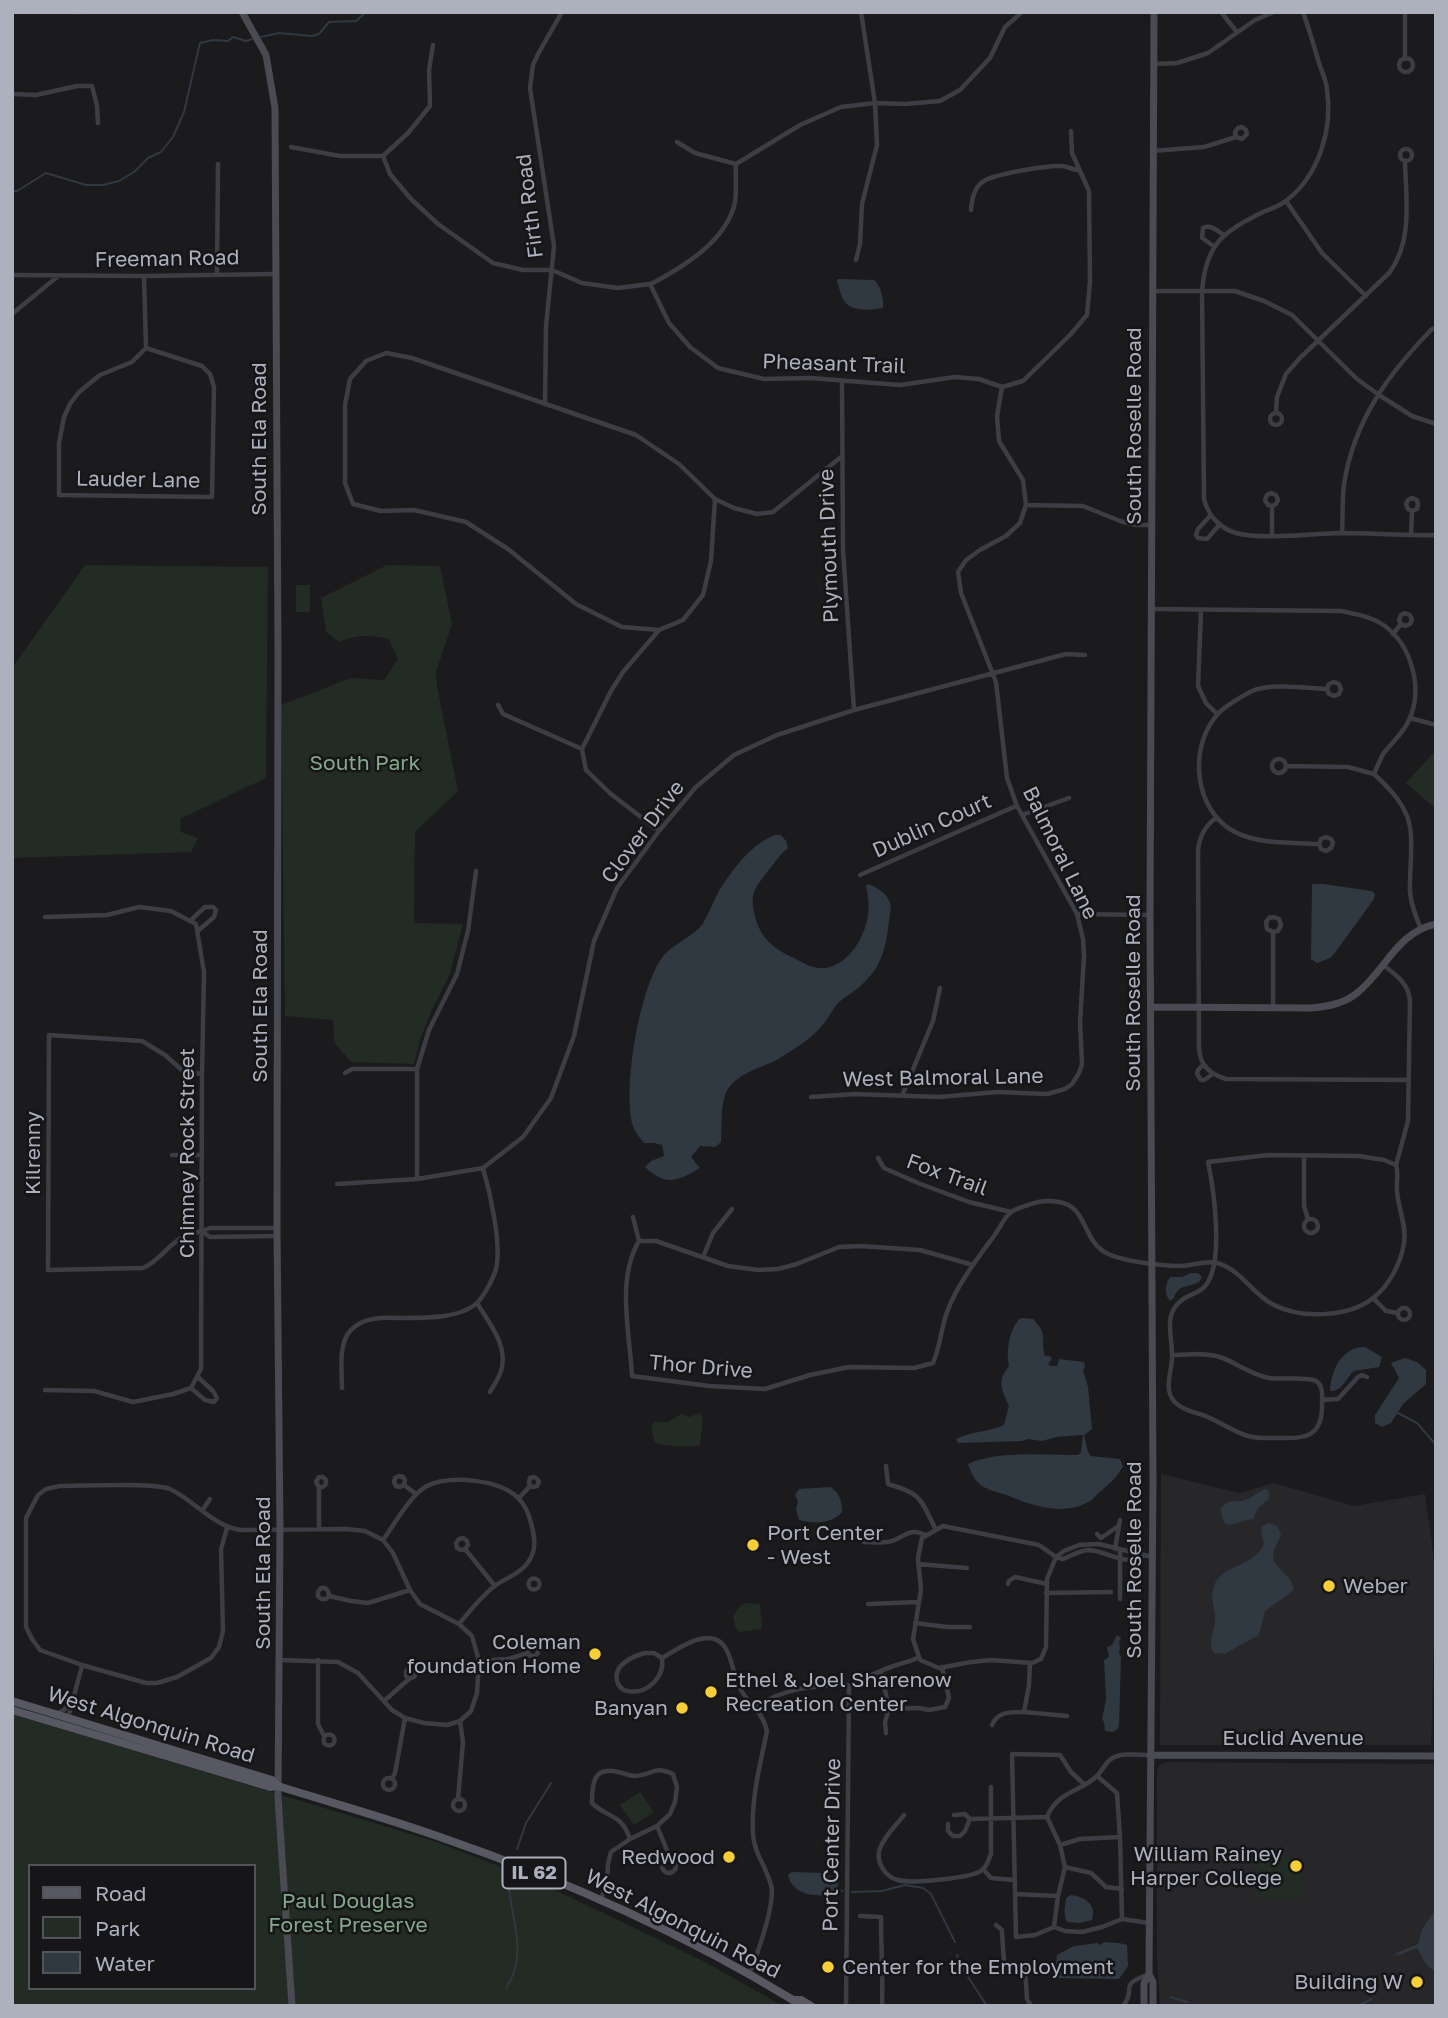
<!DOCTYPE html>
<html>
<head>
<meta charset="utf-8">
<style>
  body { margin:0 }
  #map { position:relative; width:1448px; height:2018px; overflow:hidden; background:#1b1b1d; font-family:"Golos Text",sans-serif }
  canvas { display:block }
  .frame { position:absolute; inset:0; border:14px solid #adb0bd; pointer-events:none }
  .legend { position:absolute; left:28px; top:1864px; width:228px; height:126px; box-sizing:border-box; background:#161618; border:2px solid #52545a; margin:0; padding:9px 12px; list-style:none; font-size:21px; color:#adb0bd }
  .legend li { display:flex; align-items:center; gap:14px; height:35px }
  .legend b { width:35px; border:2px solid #52545a }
</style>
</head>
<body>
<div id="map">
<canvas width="1448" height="2018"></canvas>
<div class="frame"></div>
<ul class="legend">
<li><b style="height:9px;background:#575861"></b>Road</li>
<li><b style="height:19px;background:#222b24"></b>Park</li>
<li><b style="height:19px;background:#303842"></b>Water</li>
</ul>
</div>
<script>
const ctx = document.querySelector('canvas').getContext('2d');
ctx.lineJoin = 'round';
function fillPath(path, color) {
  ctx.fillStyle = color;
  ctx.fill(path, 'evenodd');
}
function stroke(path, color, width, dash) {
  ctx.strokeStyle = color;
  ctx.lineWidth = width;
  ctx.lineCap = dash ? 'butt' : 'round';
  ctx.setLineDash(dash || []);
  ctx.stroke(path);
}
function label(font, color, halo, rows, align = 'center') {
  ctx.font = font + ' "Golos Text",sans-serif';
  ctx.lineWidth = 5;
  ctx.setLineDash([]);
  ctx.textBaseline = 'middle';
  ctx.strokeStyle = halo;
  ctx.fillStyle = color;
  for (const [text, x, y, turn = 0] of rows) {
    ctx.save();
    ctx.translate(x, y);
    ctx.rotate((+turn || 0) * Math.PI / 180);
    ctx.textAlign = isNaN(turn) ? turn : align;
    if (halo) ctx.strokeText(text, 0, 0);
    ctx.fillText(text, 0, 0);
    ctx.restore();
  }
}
const built = new Path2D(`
  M1161,1474L1239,1493L1274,1483L1354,1506L1425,1494L1436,1574L1431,1745H1160Z
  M1166,1762L1436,1764V2006H1160L1157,1959V1769L1161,1764Z`);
const green = new Path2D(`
  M85,565L268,567L266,778L180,819L181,832L198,838L191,852L12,858V668Z
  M387,565L440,566L452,624L436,672L437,686L458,791L415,832L414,923L463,924L450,974L431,1012L420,1040L414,1064L351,1062L334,1042L333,1020L285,1016L281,705L351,678L384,680L398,659L389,639C370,635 357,634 339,642L326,632L321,598Z
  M296,585H310V612H296Z
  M1436,750V809L1406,783Z
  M699,1413L703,1417L700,1445C687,1448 671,1446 657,1444L654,1440L651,1426L654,1422H668L681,1414L690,1417Z
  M747,1603L760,1604L762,1627L761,1629L739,1632L735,1627L733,1616L741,1605Z
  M12,1714L434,1841L532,1879L624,1923L705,1962L783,2006H12ZM30,1866H254V1988H30Z
  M640,1792L654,1812L634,1825L620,1805Z
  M1256,1851L1282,1854L1297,1860L1301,1868L1304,1899H1259L1256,1896Z`);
const water = new Path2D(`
  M838,279L874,280C881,286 884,299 883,308C873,310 852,312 845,302C841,297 839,287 837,281Z
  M775,835H781L786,841L788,848C777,857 776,862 767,872C763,878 758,883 755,890C751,899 753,907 755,916C760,938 774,949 794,958C805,964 817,971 830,967C843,963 851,954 858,943C869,924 871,907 866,886L868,884C879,888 888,894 891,906C886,941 887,964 858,988C851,994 843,998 837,1004C832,1010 829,1017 825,1022C813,1038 795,1049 778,1059C762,1068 739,1072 728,1089C720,1100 722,1128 721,1142L715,1147L700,1146L691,1157L700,1168C677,1182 665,1186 645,1167L651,1161L664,1156L662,1145L654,1143H644C640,1138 635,1132 633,1126C622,1089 640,984 664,955C675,943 692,937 702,925C709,914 713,902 719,891C732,870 751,844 775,835Z
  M1312,884H1323L1372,891L1375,894L1374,899L1334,954L1330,958L1317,963L1311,959Z
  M1191,1273H1198L1202,1277L1199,1282C1188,1288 1178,1284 1174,1298L1170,1301C1164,1294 1165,1284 1170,1277H1182Z
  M1021,1318L1033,1319C1049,1336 1040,1337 1045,1356H1050L1052,1359L1048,1364L1051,1366H1057L1059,1359L1084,1362L1085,1367L1083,1370L1088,1387L1092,1429L1084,1435L1088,1452L1091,1456L1120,1459L1123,1466C1117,1478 1110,1483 1101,1491C1100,1491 1094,1498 1093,1499C1069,1516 1039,1508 1014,1498C990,1488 977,1492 968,1464C995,1450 1048,1455 1078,1455L1081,1452L1083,1435L1057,1437L1042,1441L1028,1439L1022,1441L958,1443L956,1439C971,1431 989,1432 1004,1425L1009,1406C1002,1389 996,1382 1009,1366C1006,1352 1009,1327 1021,1318Z
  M1365,1347L1382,1357L1379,1367L1354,1371C1346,1378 1342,1392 1330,1391C1331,1371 1341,1347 1365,1347Z
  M1405,1358L1417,1362L1426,1370V1384L1403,1404L1391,1423L1382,1427L1375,1423V1415L1399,1378L1391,1363Z
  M831,1487C840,1494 842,1501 842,1512C832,1524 814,1524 799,1520L796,1509L798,1501L795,1495L799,1489Z
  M1265,1489L1269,1491V1499L1258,1508L1253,1519C1238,1520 1222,1536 1221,1509C1227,1499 1232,1502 1242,1501C1250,1499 1258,1492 1265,1489Z
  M1269,1523L1277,1526L1281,1534C1280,1540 1273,1549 1273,1556C1273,1567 1293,1576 1294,1590L1265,1611L1259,1635L1224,1654L1214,1653C1207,1642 1214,1633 1215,1621C1216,1610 1210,1599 1213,1589C1219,1563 1256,1568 1264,1543L1261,1532L1262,1526Z
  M1117,1635L1121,1638L1119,1642L1120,1647L1119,1654L1121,1657L1119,1725L1118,1729L1113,1732L1105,1731L1104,1722L1102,1719L1106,1699L1104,1660L1109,1657L1107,1647L1112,1645Z
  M792,1872L824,1873L838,1883L837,1894C819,1897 793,1897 788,1875Z
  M1071,1895C1086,1897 1097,1905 1092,1920L1080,1923L1067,1922C1063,1914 1065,1906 1066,1898Z
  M1436,1909V1971C1425,1967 1423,1957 1417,1948L1397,1956L1396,1953L1418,1944L1422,1929Z
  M1104,1942L1119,1943L1127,1945L1128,1966L1119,1979L1055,1978L1057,1955L1074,1946L1098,1943L1100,1945Z`);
const stream = new Path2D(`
  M261,37L279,33L312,36L319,34L329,22L356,21L366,12
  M12,191H17L46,173L86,185H103L119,181L134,172L148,158L161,152L173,137L184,112L200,43L213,40L228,41L233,37L246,41L252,39
  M1398,1413L1417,1423L1436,1445
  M517,1849L526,1823L551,1783
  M839,1890L843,1891
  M852,1892L882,1891L905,1885L923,1888L931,1894L955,1942
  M957,1955L965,1972L987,2006
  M506,1988C530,1952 509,1915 508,1876
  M1170,1997L1187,2002
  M1357,2006L1372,1999`);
const minor = new Path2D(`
  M71,12H85
  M1221,12L1237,32
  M1303,12C1309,29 1314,46 1319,63C1322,72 1326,80 1327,89C1333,129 1319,175 1287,200C1281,205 1271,209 1263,212C1223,232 1206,243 1202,291L1204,499C1208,515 1219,528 1236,533C1261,540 1311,534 1338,533C1371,533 1403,536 1436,535
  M1405,12V59
  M1399 65a7 7 0 1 1 14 0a7 7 0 1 1-14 0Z
  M1154,64L1177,63L1208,53L1255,20L1274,12
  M12,94L36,95L77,86H92L97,106L98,123
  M677,142L695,153L736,164
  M291,147L340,156H383L390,174L411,199L438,224L493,263L523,270H552L582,283L618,288L650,284L669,323L690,347L718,368L764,379L810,378L900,385L955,377L979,379L1002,387
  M1400 155a6 6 0 1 1 12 0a6 6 0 1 1-12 0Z
  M1152,151L1204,147L1236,137L1242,139L1247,134L1246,130L1242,127L1238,128L1235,132L1236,137
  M383,156L408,133L430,106L429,70L433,45
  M1286,201L1322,253L1366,296
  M971,210C972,199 974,187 984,181C995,174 1048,165 1061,166C1066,166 1072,169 1077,170
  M1215,247L1202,238L1203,228C1211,224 1217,231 1224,235
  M856,260L860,244L862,204L877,145L875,103L861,12
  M217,274L218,164
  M12,275L144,276L275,274
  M144,276L146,348
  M651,284C683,267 727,241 735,202C737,190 735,176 736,164L800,125L841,107L875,103L905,104L940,101L960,90L990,58L1005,27L1022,12
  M1152,291H1235L1264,301L1292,315L1357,379L1379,395L1412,416L1436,424
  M12,314L57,277
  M146,348L202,366L210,374L214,387L212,497L59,495V443L64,417L70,404L79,392L100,375L132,362Z
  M842,381L843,550L854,710
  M1002,387L1023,381L1070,335L1087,315L1090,281L1089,191L1072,153L1071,131
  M545,404L546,326L554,246L530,88L533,65L538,54L562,12
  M1276,412L1277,397L1286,374L1300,358L1389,273C1413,242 1406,199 1405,161
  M1270 419a6 6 0 1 1 12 0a6 6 0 1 1-12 0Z
  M1026,505L1083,506L1120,521L1136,525H1151
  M1210,516L1198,529L1196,535L1198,538L1207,539L1220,524
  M1342,533C1343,517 1342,500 1344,484C1354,421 1388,374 1432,329L1436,328
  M1272,535V506L1276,504L1278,500L1276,495L1271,493L1267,495L1265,500L1268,505L1272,506
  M1411,535L1412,511L1417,509L1418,505L1417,500L1412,498L1408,500L1406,504L1408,509L1412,511
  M1151,609L1341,611C1355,614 1370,616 1382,624C1411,643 1424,688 1409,720C1403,734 1392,742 1383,754C1380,760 1377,767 1374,774L1348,767L1286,766
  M1201,611L1198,686L1206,703L1217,714
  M659,630L622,627L576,604L508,549L466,522L414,510L381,511L353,504L345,483V405L350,379L366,361L386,353L412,358L636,435L679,464L715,499L734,508L757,514L773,512L841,457
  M1393,634L1401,624L1399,620L1401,615L1405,613L1410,615L1412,620L1410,624L1405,626L1401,624
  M498,705L503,714L582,749
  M1410,718L1436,725
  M1272 766a7 7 0 1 1 14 0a7 7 0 1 1-14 0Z
  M1374,774C1387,786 1400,799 1407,816C1415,835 1409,871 1410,892C1411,905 1416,917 1421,929
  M1022,815L1069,798
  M1216,818C1205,826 1199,837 1198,851L1199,1048C1200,1066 1210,1074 1226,1079L1408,1080
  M659,831L611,794L586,770L582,749L611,691L623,672L659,630L683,620L703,595L711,561L715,499
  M1319,844L1321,839L1326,837L1331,839L1333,843L1331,848L1326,851L1321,849L1319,844C1292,842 1260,845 1235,832C1194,811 1188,748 1217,715C1222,708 1244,695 1252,691C1269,683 1308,688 1327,689L1329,694L1334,696L1339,694L1341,689L1339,684L1334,682L1329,684L1327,689
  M860,875L1016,806
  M1077,914L1149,915
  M191,920L205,907H213L216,910L214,917L199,930
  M1273,932L1278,931L1281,925L1279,919L1274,917L1269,918L1266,922L1267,929L1273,932V1007
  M1383,965C1396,975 1408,983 1410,1000L1408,1121L1396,1165
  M1203,1065L1198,1070L1197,1074L1201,1080H1204L1213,1074
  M345,1073L352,1069H417
  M202,1074L183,1071L165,1055L142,1041L49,1035L48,1270L143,1268C160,1261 167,1245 183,1237C191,1233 201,1232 210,1228H277
  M902,1096L933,1021L940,988
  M811,1097L855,1094L939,1097L997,1092L1047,1094L1065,1089L1072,1084L1079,1073L1082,1064L1080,1022L1084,956L1083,939L1077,914L1017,806L1007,778L996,682L961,593L958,572L966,560L980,550L1006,536L1020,523L1026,505L1023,480L999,441L997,416L1002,387
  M172,1155H202
  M1304,1156V1206L1308,1219
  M878,1158L884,1168L918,1183L969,1202L1011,1212
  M417,1179V1069L429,1030L457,974L468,931L476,871
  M337,1184L417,1179L483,1168L523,1137L551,1098L574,1036L594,941L617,888L659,831L696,787L734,755L777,735L854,710L1066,654L1085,655
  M633,1217L639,1241C616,1279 630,1334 632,1376L709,1386L765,1389L810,1375L849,1367L914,1368L933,1363C940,1347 941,1329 947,1312C957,1285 977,1259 994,1236C999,1229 1003,1220 1009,1214C1013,1209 1022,1207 1028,1205C1038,1201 1049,1200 1059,1202C1086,1206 1083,1238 1103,1251C1116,1261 1164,1266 1180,1266C1192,1266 1206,1260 1217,1263C1240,1269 1252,1293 1272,1304C1300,1319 1348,1318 1373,1298C1389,1286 1401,1263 1404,1243C1407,1226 1398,1208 1397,1191C1396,1182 1399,1174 1396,1165
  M1304 1226a7 7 0 1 1 14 0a7 7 0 1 1-14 0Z
  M203,1232L210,1237L277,1236
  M639,1241H656L728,1266L758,1270L778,1269L797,1264L839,1247L860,1246L920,1250L973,1265
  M703,1257L713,1233L732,1209
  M1373,1298L1386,1311L1398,1313
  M477,1303C489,1323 509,1346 501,1371C499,1378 494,1385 490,1392
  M1398 1314a6 6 0 1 1 12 0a6 6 0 1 1-12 0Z
  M1173,1355C1188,1355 1205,1352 1220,1357C1237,1363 1251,1375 1269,1378C1280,1380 1307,1376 1316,1381C1324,1386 1322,1398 1322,1406C1322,1436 1306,1439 1280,1438C1269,1438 1259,1439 1248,1436C1235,1432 1223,1424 1210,1418C1195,1411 1172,1410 1169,1390C1167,1378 1173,1366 1172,1354C1172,1334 1163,1314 1182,1300C1191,1293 1202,1293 1208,1282C1223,1257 1214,1190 1208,1162L1268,1155L1359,1156L1384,1160L1396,1165
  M191,1388L205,1400L214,1402L217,1398L213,1391L198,1377
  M342,1388C342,1371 338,1345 350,1331C364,1315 387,1318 406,1318C427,1318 462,1318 478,1302C485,1294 493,1279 496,1269C502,1245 490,1192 483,1168
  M45,1390L94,1391L133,1402L173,1394L191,1388L201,1369L202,1074L204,972L196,924L171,911L139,907L107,915L45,917
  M1322,1400L1338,1399L1358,1377L1362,1375L1367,1377
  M886,1466L888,1484C923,1494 920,1499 936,1530
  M404,1485L400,1487L396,1486L394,1482L395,1478L399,1476L403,1477L405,1480L404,1485L416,1494
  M519,1498L530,1486L529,1482L530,1478L534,1477L537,1479L539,1482L537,1486L533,1487L530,1486
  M202,1511L210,1499
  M943,1526L1039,1545L1056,1557L1047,1579L1046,1647L1041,1659L1032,1663L991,1660L971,1662L939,1668L920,1660L913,1639L921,1590L918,1558L922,1538Z
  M227,1528L221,1549L223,1631L219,1647L211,1658L177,1677L157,1683H146L82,1665L40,1650L32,1639L26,1627V1518L38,1495L46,1489L60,1486C82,1486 153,1482 170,1489C195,1501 213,1526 241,1530L346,1529L365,1531L383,1540L393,1553L410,1590L420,1604L459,1624L472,1636L479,1661L477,1693L471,1711L460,1721L447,1725L424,1723L405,1718L392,1710L358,1673L338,1662L280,1660
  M319,1528V1487L316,1482L319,1477H323L326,1480V1484L323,1487H319
  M1097,1534L1101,1538L1117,1527
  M383,1540C394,1525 411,1494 427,1486C450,1475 501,1479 519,1499C525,1505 529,1514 531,1523C534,1532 536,1546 532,1555C525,1572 511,1575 496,1585C482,1595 470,1611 459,1624
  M864,1542C872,1542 880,1543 888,1542C902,1540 909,1526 925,1535
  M465,1549L468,1545L467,1541L463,1538L459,1539L456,1543L457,1548L461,1550L465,1549L495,1586
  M1115,1549L1120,1520
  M1120,1550V1599
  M1143,1556C1125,1567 1108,1551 1089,1550C1080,1550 1071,1556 1063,1559L1056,1557L1064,1551L1079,1545L1099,1544L1152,1557
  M918,1564L967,1568
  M528.5 1584a5.5 5.5 0 1 1 11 0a5.5 5.5 0 1 1-11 0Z
  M1008,1584L1009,1581L1015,1577L1047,1584
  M1046,1593L1111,1592
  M329,1596L328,1591L325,1588H321L318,1592V1596L321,1599H326L329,1596L351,1601L368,1603L410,1590
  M868,1604L918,1602
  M915,1623L947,1627H970
  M645,1653H654L662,1658C665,1676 648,1695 628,1691C623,1691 618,1686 617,1681C613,1665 633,1656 645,1653Z
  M662,1658C681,1647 715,1622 728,1653C733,1665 735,1679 741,1690C750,1706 763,1712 767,1731C760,1765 751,1799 753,1834C754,1853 766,1866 771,1885C776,1902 757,1956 749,1974
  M318,1660V1724L324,1736
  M479,1661L508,1659L528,1653L530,1656H535L538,1653V1649L535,1646H530L528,1649V1653
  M1030,1663L1029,1685L1024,1712L1067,1716
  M881,1672L889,1708L885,1722L886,1733
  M863,1678C873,1675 881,1670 891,1667C901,1663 910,1662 919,1657
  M384,1701L409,1679L414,1677L416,1673L413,1669H408L406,1672V1676L409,1679
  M755,1707C784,1688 815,1685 849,1685L846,2006
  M889,1709L919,1708L929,1710L945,1707L949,1698L942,1667
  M57,1713L63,1711L71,1701
  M68,1718L82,1666
  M992,1725C997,1711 1012,1712 1024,1712
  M323.5 1740a5.5 5.5 0 1 1 11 0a5.5 5.5 0 1 1-11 0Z
  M1097,1776L1117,1793L1120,1837L1122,1919
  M383 1784a6 6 0 1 1 12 0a6 6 0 1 1-12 0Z
  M392,1779L395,1773L405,1718
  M453 1805a6 6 0 1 1 12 0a6 6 0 1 1-12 0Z
  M458,1799L463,1742L460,1721
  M904,1815C896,1826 883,1837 879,1851C877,1863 885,1877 898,1880C912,1884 966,1878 979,1872C986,1869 988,1861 991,1854V1787
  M954,1815L965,1814L970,1819L1047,1817
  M948,1824V1831L953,1836H960L965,1831L970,1819
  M657,1826L671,1860
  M1060,1845L1080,1839L1120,1837
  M662 1866a7 7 0 1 1 14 0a7 7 0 1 1-14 0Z
  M1065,1867L1091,1873L1106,1887L1122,1889
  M983,1869L991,1878L1014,1880
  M1015,1894L1058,1896
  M601,1899L607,1883L608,1864L611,1852L630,1839L657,1826L670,1814L675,1802L677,1787L673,1774C653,1765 653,1775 635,1776C629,1776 624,1773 618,1772C593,1766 592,1784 592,1803C609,1819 621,1813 630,1839
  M860,1916L881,1917C881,1947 883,1976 882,2006
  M1149,1923L1122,1919L1102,1927L1082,1932L1065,1931L1054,1927L1058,1896L1065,1867L1060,1845L1047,1817C1058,1791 1079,1793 1097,1776C1102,1771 1106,1762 1111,1759C1122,1752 1138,1755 1150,1755
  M996,1925L1002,1930V1933L1004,1962L1021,1965L1025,1968L1027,1999L1031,2006
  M1054,1927L1035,1935L1016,1937L1012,1754L1060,1755L1071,1772L1085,1785
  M1077,2006H1079
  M1123,2006C1138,1988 1116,1986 1149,1974`);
const secondary = new Path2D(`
  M242,12L266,55L275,108L278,653L277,1228L280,1529L278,1797L292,2006
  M1151,1007L1310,1008C1327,1007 1344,1004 1357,993C1385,971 1397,932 1436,924
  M1150,1755L1436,1756
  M1144,2006V1983L1149,1974
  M1153,2006V1982L1149,1974L1153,1480L1150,915L1154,12`);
const primary = new Path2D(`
  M12,1701L272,1780L278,1786
  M12,1710L270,1787L278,1786C332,1803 387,1818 440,1837C562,1879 683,1933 793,2000H801L811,2006`);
const markers = [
  [753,1545,7,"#f5ce3a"],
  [1329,1586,7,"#f5ce3a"],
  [595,1654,7,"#f5ce3a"],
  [711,1692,7,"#f5ce3a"],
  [682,1708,7,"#f5ce3a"],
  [729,1857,7,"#f5ce3a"],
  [1296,1866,7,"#f5ce3a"],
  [828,1967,7,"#f5ce3a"],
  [1417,1982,7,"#f5ce3a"]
];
const shields = [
  [534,1873,63]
];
const shieldNames = [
  ["IL 62",534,1873]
];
const streetNames = [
  ["Firth Road",530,206,-97],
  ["Freeman Road",167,259,-1],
  ["Pheasant Trail",834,364,2],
  ["South Roselle Road",1134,426,-90],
  ["South Ela Road",259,439,-90],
  ["Lauder Lane",138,480,1],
  ["Plymouth Drive",829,546,-92],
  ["Dublin Court",932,826,-24],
  ["Clover Drive",643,832,-53],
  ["Balmoral Lane",1060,853,64],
  ["South Roselle Road",1133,993,-90],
  ["South Ela Road",260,1006,-90],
  ["West Balmoral Lane",943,1078,-1],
  ["Kilrenny",33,1153,-90],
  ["Chimney Rock Street",187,1153,-90],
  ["Fox Trail",947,1175,20],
  ["Thor Drive",701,1367,5],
  ["South Roselle Road",1134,1560,-90],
  ["South Ela Road",263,1573,-90],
  ["West Algonquin Road",151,1725,17],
  ["Euclid Avenue",1293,1738],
  ["Port Center Drive",832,1845,-89],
  ["West Algonquin Road",683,1924,27]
];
const parkNames = [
  ["South Park",365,763],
  ["Paul Douglas",348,1901],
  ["Forest Preserve",348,1925]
];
const poiNames = [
  ["Port Center",767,1533,"left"],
  ["- West",767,1557,"left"],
  ["Weber",1343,1586,"left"],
  ["Coleman",581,1642],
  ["foundation Home",581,1666],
  ["Ethel & Joel Sharenow",725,1680,"left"],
  ["Recreation Center",725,1704,"left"],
  ["Banyan",668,1708],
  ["William Rainey",1282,1854],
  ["Harper College",1282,1878],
  ["Redwood",715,1857],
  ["Center for the Employment",842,1967,"left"],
  ["Building W",1403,1982]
];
fillPath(built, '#27272a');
fillPath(green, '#222b24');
fillPath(water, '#303842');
stroke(stream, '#303842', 2);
stroke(minor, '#3d3e44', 4.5);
stroke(secondary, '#494a52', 7);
stroke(primary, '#575861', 8);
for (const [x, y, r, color] of markers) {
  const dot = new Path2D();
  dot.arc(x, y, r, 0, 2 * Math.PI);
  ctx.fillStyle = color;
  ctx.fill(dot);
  stroke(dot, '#161618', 2.5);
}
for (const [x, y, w] of shields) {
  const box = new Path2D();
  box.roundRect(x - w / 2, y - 15.5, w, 31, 5);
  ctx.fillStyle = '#161618';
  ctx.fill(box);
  stroke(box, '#adb0bd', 2);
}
label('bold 19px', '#adb0bd', null, shieldNames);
label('21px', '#adb0bd', '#161618', streetNames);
label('21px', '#84a88b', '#161618', parkNames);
label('21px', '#adb0bd', '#161618', poiNames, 'right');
</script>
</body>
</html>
